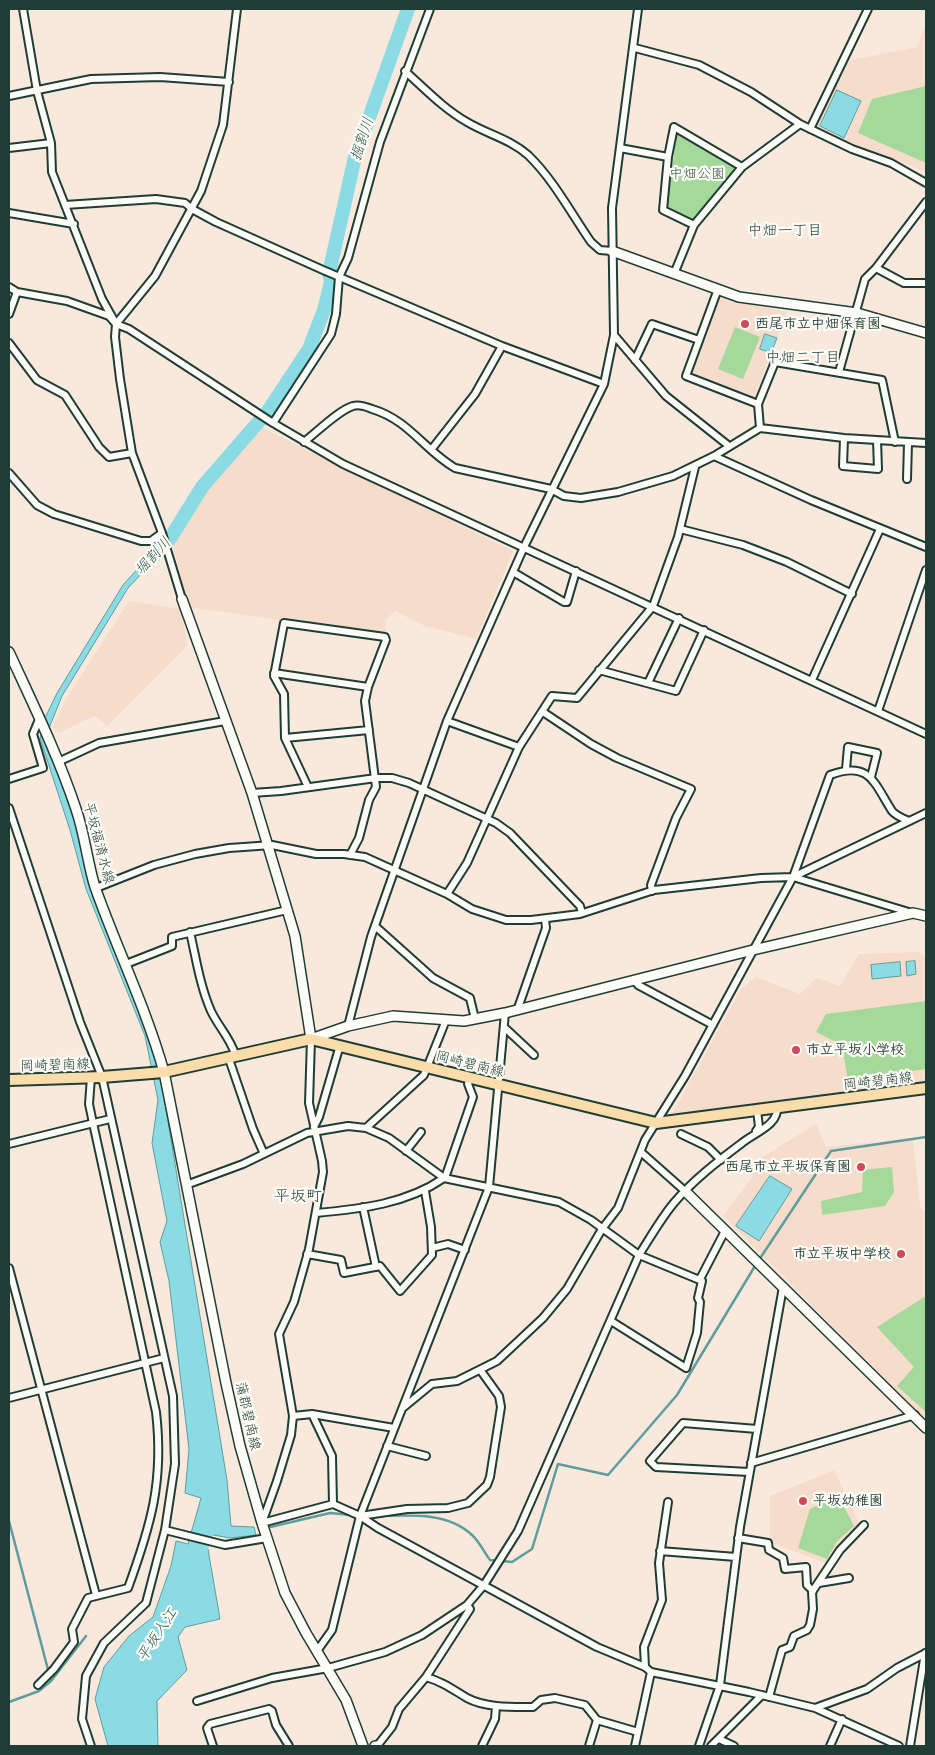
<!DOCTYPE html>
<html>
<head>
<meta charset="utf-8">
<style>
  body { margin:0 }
  #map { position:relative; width:935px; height:1755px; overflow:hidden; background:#f9e9dd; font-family:Mali,sans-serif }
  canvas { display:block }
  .frame { position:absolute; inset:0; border:10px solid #1f3d34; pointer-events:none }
</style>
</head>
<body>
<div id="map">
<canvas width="935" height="1755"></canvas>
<div class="frame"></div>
</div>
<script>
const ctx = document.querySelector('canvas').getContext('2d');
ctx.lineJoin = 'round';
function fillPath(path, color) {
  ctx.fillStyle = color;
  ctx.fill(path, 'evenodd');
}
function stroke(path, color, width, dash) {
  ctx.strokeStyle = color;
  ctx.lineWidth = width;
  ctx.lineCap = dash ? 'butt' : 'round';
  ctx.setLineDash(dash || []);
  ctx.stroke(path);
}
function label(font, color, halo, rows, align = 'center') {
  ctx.font = font + ' Mali,"Klee One",sans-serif';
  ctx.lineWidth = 4.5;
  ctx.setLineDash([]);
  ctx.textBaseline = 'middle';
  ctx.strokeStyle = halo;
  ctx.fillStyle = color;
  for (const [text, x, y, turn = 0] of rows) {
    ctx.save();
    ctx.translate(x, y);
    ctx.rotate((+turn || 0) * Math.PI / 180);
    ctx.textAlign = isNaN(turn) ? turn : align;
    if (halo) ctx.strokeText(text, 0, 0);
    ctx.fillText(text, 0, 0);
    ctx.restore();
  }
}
const built = new Path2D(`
  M926,24V172L814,128L850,60L917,47Z
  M721,294L736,300L787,312L754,398L691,373Z
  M261,427L513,551L476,639L425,626L395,611L385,620L386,635L188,607L173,545L209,487Z
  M129,601L181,609L187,646L107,726L95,716L58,733L53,726L68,696Z
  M918,952L926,958V1081L672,1114L741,989L756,977L800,994L817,978L840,986L859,954Z
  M816,1124L826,1147L913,1138L920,1207L926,1213V1420L723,1216L753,1176L743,1169Z
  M834,1470L859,1523L828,1564L770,1542V1496Z`);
const green = new Path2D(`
  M926,86V163L858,133L872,99Z
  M677,132L736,168L693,220L667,208Z
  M735,327L760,337L743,379L718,369Z
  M926,1001V1069L848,1081L842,1045L816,1032L826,1014Z
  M892,1167L894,1192L885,1206L822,1215L821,1201L862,1192L863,1170Z
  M926,1296V1412L897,1386L914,1367L877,1327Z
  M838,1495L854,1526L837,1541L827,1559L798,1548L810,1509Z`);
const water = new Path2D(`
  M837,90L861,101L844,138L820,126Z
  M765,334L777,338L771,353L760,349Z
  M159,546L162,552L128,588L62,696L45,738L77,828L83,857L95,895L150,1035L163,1091L227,1480L231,1526L254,1527L256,1535L230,1538L202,1533L197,1546L208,1549L220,1619L185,1627L178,1637L187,1670L157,1701L158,1746H108L95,1699L104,1667L129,1636L153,1617L171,1566L176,1541L188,1544L201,1498L185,1493L189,1449L169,1281L160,1242L167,1221L152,1143L158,1100L145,1036L86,889L70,830L40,738L45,718L57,693L123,585Z
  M915,961L916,974L907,976L906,962Z
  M900,962L901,976L872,979L871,965Z
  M770,1176L792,1189L759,1241L736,1226Z`);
const stream = new Path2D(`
  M379,1516C410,1515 448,1512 472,1535C479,1541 484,1552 490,1560L512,1562L532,1549L558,1464L608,1475L677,1395L755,1266L831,1151L926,1137
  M9,1521L51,1681
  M266,1528L330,1513L351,1515
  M9,1702L39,1691L51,1681L86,1636`);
const river = new Path2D(`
  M149,561L171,537L202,487L268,411L309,349L324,310L331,282L329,273L355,157L408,9
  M195,1565L209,1525`);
const minor = new Path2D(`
  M23,9L37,91L51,143L52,172L102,299L116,324L115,337L120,379L132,453L162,533L182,599
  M635,48L699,65L751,92L800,124L852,149L891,163L926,183
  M405,71C425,89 444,109 467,122C487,134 510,139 528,155C553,179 571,213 591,242L600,250L612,251
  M9,96L91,79L160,77L229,82
  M810,129L868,9
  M9,148L51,143
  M620,148L668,157
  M65,205L156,199L185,203L192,209L216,222L323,270L502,346L604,384
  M9,213L74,224
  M694,225L663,210L668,157L674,127L742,167
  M876,268L904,283H926
  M674,274L694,225L742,167L800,124
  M9,287L17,292L67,301L109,316L116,324L129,329L273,423L343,464L926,734
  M718,289L686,376L758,404
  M9,314L17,292
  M116,324L155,276L201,191L223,125L237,9
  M614,335L666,396L729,446
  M9,343L37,380L65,395L99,447L109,457L132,453
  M635,360L652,324L699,340
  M839,372L865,279L876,268L926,202
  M273,423L331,334L336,314L339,277L348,258L380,142L430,9
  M760,428L758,404L775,362L882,380L895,442
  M844,438L843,466L878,469L877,440
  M304,442C317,432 339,410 353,406C359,404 367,407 372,409C409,420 424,450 455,468L551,489L564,496L581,498L618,492L673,476L714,456L760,428L844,438L926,443
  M431,450L475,394L502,346
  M714,456L811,500L926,547
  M9,473L37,505L54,514L141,541H151L162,533
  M907,479L908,443
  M680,529L743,545L787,562L852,594
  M513,572L564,602H567L576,571
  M599,670L676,691L704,630
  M274,673L368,687
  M812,680L880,529
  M648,683L679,618
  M878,711L926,570
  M543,712L591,744L617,758L691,789L676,818L651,885L652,891
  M447,721L519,747
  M285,738L369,730
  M58,762L99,743L225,721
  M846,769L848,747L877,753L871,777
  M9,779L43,768L33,734L40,717
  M308,787L285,738L284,694L274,676L284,623L385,637L386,640L368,687L365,701L376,787L369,800L359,838L350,855
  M252,793L281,791L376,778H392L409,783L496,823L510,833L580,906L582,913
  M9,808L80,1022L102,1077L173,1396L175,1464L165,1530L146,1603L104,1643L86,1676L82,1719L91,1746
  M793,877L926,813
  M96,888L154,865L195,854L229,848L272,845L316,854H344L365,857L447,894L472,909L506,920H531L580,914L654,890L761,878L793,877L912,913
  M447,894L467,863L519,747L552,696L577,698L653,606L678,537L695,467
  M375,926L433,978L470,998L475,1019
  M190,932C196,958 200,986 211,1011C218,1026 230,1038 235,1054
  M126,964L172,946V937L287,910
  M634,980L638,985L713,1025
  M518,1008L546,928L545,919
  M348,1026L371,937L447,721L524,547L604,384L614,335L612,208L638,9
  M505,1028L534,1055
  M228,1056L253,1129L264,1154
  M314,1127L319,1117L340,1045
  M366,1128L424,1075L446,1020
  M756,1131L759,1127L757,1110
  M681,1134L708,1147L721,1160
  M9,1144L110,1119
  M406,1151L421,1132
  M642,1153L686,1192
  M445,1178L473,1097L468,1084L470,1078
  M186,1185L243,1164L307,1133L348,1126L366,1128L389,1138L444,1178L559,1202L591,1220L639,1255L702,1281L698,1298L700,1302L697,1333L686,1368L611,1321
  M363,1207L376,1267
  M316,1213C361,1209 406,1204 444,1178
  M432,1248L448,1244L465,1250
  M307,1254L341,1260L344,1273L380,1266L400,1291L432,1255L431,1227L425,1191
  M9,1268L96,1595
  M700,1279L725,1231
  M9,1398L164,1358
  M404,1407L432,1384L457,1381L497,1361L543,1318L567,1289L602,1229L618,1208L645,1140L685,1076L793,877L830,775C870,760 874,783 892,811C895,815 904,819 909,821
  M312,1414L332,1456L333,1504
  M293,1416L312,1414L394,1428
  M387,1446L426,1456
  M751,1463L915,1415
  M749,1472L656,1467L650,1461L683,1423L757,1429
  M360,1516L407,1509L448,1508L468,1503L487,1485L490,1477L501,1407L499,1396L481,1371
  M262,1523L333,1504L360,1516L378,1528L597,1647L645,1667L651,1672L749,1692L815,1708L899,1746
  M262,1523L277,1481L291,1435L293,1416L279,1334L294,1302L309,1249L323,1172L322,1161L309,1103L311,1039
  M165,1530L225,1545L267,1538
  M738,1538L768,1543L769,1550L783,1558L785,1569L806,1567L807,1585L813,1591
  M660,1551L736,1557
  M819,1583L849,1578
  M317,1651L332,1630L360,1516L489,1187L505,1013
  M645,1667L644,1647L662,1600L659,1563L668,1502
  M426,1677C443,1682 452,1689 467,1698C486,1708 512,1707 533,1707L541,1700L555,1698L585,1705L597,1720L638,1732
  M38,1685L54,1669L74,1642L72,1629L88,1598L128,1588C151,1525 164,1481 156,1412L93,1123L89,1104L91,1077
  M769,1697L782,1650L790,1647L794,1636L807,1630L810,1625L813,1609L812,1592L840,1550L864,1525
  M197,1701L272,1678L328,1668L385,1652L422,1635L467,1605L484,1585L518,1531L639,1255C650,1238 660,1220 673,1204C692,1181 718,1161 742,1143C754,1133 779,1125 777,1107
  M815,1708L867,1689L897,1668L926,1653
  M719,1739L734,1746
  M213,1746L207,1728L210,1724L269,1709L272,1711L276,1725L289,1746
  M379,1746H377L392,1727L399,1709L426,1677L470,1609L467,1605
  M482,1746L495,1719L496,1706
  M589,1746L597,1720
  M635,1746L651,1672
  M699,1746L720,1685L740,1527L783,1287
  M711,1746L762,1695
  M830,1746L842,1719
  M910,1746L925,1653`);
const tertiary = new Path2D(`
  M612,251L739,297L857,313L926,333
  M182,599L252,793L295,936L311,1039L348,1026L393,1016L464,1021L505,1013L753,950L913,913L926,916
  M686,1192L926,1428
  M375,1746H377`);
const secondary = new Path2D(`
  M9,652C33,704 58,755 76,809C85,835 87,861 95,887C117,949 146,1008 164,1072L226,1383L240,1446L262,1523L285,1593L306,1633L346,1700L363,1746`);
const primary = new Path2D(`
  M9,1080L102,1077L164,1072L311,1039L656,1123L926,1088`);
const markers = [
  [745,324,5,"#d1495b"],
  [796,1050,5,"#d1495b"],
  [861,1167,5,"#d1495b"],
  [901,1254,5,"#d1495b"],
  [803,1501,5,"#d1495b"]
];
const parkNames = [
  ["中畑公園",697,174]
];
const poiNames = [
  ["西尾市立中畑保育園",755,324],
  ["市立平坂小学校",806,1050],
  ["西尾市立平坂保育園",851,1167,"right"],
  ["市立平坂中学校",891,1254,"right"],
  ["平坂幼稚園",813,1501]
];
const streetNames = [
  ["平坂福清水線",99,843,75],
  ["岡崎碧南線",470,1064,14],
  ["岡崎碧南線",55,1065,-2],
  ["岡崎碧南線",878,1081,-7],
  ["蒲郡碧南線",248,1416,77]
];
const waterNames = [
  ["掘割川",362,139,-72],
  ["堀割川",153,556,-48],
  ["平坂入江",157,1635,-57]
];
const neighbourhoodNames = [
  ["中畑一丁目",785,230],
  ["中畑二丁目",803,357]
];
const quarterNames = [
  ["平坂町",298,1196]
];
fillPath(built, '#f6dcca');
fillPath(green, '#a5d89b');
fillPath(water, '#8adbe4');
stroke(water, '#5f9c9e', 1);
stroke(stream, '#5f9c9e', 2.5);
stroke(river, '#8adbe4', 14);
stroke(minor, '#1f3d34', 10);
stroke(tertiary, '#1f3d34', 12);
stroke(secondary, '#1f3d34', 12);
stroke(primary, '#1f3d34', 14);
stroke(minor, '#fdfcf7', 6);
stroke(tertiary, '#fdfcf7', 9);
stroke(secondary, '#fdfcf7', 9);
stroke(primary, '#faddab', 10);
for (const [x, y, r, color] of markers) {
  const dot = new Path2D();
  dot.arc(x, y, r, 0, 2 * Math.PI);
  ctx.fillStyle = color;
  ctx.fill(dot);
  stroke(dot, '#fdfcf7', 2);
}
label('14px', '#3a5c49', '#fdfcf7', parkNames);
label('bold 14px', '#1f3d34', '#fdfcf7', poiNames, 'left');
label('14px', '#1f3d34', '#fdfcf7', streetNames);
label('italic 15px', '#345d57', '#fdfcf7', waterNames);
label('15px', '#1f3d34', '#fdfcf7', neighbourhoodNames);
label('16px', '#1f3d34', '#fdfcf7', quarterNames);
</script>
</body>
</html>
